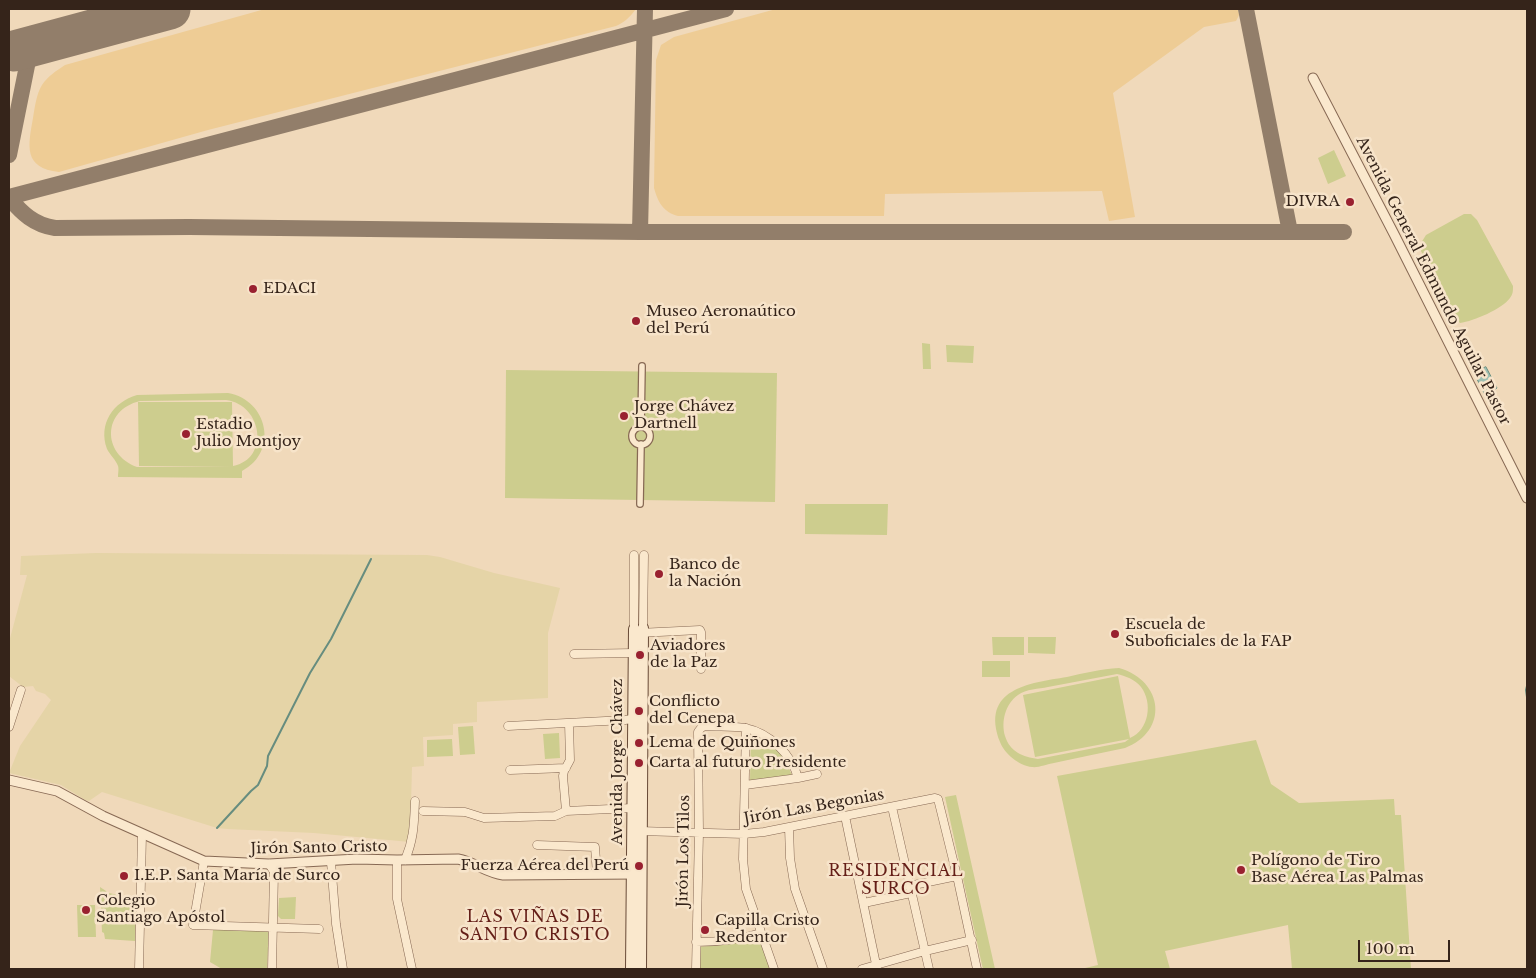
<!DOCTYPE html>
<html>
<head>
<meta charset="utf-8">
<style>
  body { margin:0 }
  #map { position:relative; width:1536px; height:978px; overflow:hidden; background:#f0d9ba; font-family:"Libre Baskerville",serif }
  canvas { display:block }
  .frame { position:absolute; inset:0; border:10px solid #35241a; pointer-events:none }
  .scale { position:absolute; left:1358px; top:940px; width:92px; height:22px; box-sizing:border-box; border:2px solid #35241a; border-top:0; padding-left:6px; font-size:15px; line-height:18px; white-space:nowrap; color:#35241a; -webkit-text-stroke:4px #f7e4ca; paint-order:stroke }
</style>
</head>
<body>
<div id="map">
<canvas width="1536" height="978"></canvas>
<div class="frame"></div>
<div class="scale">100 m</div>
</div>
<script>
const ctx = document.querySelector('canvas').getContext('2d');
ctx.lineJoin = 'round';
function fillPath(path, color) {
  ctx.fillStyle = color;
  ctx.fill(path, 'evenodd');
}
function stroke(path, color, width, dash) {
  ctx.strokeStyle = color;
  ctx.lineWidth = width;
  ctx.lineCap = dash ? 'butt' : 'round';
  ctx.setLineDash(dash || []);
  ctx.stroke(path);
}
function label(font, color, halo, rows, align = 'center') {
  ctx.font = font + ' "Libre Baskerville",serif';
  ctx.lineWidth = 5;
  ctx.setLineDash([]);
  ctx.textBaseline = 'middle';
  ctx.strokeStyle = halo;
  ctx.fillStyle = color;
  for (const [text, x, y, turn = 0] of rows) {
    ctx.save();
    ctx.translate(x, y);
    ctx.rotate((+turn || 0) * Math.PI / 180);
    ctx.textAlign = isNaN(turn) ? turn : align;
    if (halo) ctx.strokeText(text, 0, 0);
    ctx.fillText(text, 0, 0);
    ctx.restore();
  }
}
const farmland = new Path2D(`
  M96,553L427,555L440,557L494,573L560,588L548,633V698L477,702V722L453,724V735L423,737L424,766L412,767L410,842L314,833L227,829L217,828L102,792L89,801L85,800L61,785L9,773L20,746L51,700L45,694L36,691L33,686L23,687L9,676V642L27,575H20L21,556Z`);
const green = new Path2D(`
  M1334,150L1346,176L1328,184L1318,158Z
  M1464,214H1471L1477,220L1513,286C1513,291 1513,294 1510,298C1502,309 1474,321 1460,323L1456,319L1421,251V243L1426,235Z
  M922,343L930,344L931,369H923Z
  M946,345L974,346L973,363L947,362Z
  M506,370L777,373L775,502L505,498Z
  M228,393C268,400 279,452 242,471V478L118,477C118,474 119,468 118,466C116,460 110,455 107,449C98,424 113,402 137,395ZM226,400C263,405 270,459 233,466L232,402H138L139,466L232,467H137C102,454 102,410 140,401Z
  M805,504H888L887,535L805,534Z
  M992,637H1024V655H993Z
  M1028,637H1056L1055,654L1028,653Z
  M982,661H1010V677H982Z
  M1119,668C1164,681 1169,731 1125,748C1101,753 1077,758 1054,763C1047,764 1038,768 1032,767C1019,766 1004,753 1000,742C980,689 1029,683 1067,677C1084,673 1101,669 1119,668ZM1117,674C1125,676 1135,679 1141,687C1153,703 1149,730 1130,738L1118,676L1023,695L1035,757L1129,739L1125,742L1038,759C1023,757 1010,752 1005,736C1001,722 1005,704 1018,695C1026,689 1039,689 1048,687C1071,683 1094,678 1117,674Z
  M473,726L475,754L460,755L458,727Z
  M559,733L560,758L545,759L543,734Z
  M751,734C774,743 782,751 792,775L750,781Z
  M452,739L453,756L427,757V740Z
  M1256,740L1271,784L1299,803L1394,799L1395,815H1401L1411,969H1292L1288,925L1165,951L1170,969H1081L1098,965L1057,776Z
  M956,795L995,969H983L982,965L945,797Z
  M100,887L109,893L122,896V898L136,900L135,941L105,939L104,933L102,932Z
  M296,897L295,919H281L278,916L279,898Z
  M77,905H95L96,937H78Z
  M269,929L267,969H222L210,962L213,930Z
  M759,936L771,969H697V947L723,945Z`);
const sand = new Path2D(`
  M265,9H636C630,17 625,22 616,26L208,130L59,172C23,168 28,146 33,118C35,107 36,95 42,85C48,76 56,71 65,65Z
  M776,9H1238L1239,15L1236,21L1204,27L1113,93L1135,217L1109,221L1102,191L885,194L884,216H678C663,212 658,202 654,188L656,60L661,45L674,37Z`);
const water = new Path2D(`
  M1486,367L1497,388L1485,395L1474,373Z`);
const stream = new Path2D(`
  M1527,686L1526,690L1527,697
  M217,828L251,791L258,785L267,766L268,756L310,673L331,639L371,559`);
const taxiway = new Path2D(`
  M1246,9L1290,232
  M9,155L31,46
  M9,197L726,9
  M9,198C22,213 34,225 55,228L189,227L640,232H1344
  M640,232L645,9`);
const runway = new Path2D(`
  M14,51L170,9`);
const pedestrian = new Path2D(`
  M641,427L642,366
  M632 436a9 9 0 1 1 18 0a9 9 0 1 1-18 0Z
  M640,504L641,444`);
const minor = new Path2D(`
  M643,628L644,555
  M634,629V555
  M638,633L700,630L701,632V669
  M574,654L634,653
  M508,726L625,720L638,718
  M9,727L21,690
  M746,728L743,859L746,889L774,969
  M510,770L566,768
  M745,785L798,778L817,774
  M892,807L929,969
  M423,811L465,812L484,818L555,816L566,811L633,808
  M566,811L563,776L564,771L570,760L569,723
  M845,816L877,969
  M789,827L790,858L795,889L823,969
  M639,831L744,834L764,832L935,798L938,799L957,876L977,969
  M537,845L595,847L597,874
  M397,860V899L412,969
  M405,860C414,839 414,824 415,801
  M204,861L193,925L319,929
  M331,862L336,924L343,969
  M269,864L274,872L272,969
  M909,886L957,876
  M864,903L911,893
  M696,942C719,942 739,940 761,933
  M139,969L142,834
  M696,969L699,833L698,732L701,728L705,726C718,727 733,726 745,728C770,733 792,755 798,778
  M862,969L925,951L972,940`);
const tertiary = new Path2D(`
  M1313,78L1394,234L1527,498
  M9,780L57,791L103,816L204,861L269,864L357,859L397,860L458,859C474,862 487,873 503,875L638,874`);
const secondary = new Path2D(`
  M631,969L634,629
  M641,969L643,628`);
const markers = [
  [1350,202,5,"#992130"],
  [253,289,5,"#992130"],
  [636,321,5,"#992130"],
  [624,416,5,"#992130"],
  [186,434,5,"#992130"],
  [659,574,5,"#992130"],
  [1115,634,5,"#992130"],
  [640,655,5,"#992130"],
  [639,711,5,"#992130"],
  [639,743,5,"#992130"],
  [639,763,5,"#992130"],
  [639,866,5,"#992130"],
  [1241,870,5,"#992130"],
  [124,876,5,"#992130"],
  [86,910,5,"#992130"],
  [705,930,5,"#992130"]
];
const poiNames = [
  ["DIVRA",1340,202,"right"],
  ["EDACI",263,289],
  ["Museo Aeronaútico",646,312],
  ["del Perú",646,329],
  ["Jorge Chávez",634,407],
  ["Dartnell",634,424],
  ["Estadio",196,425],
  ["Julio Montjoy",196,442],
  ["Banco de",669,565],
  ["la Nación",669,582],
  ["Escuela de",1125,625],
  ["Suboficiales de la FAP",1125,642],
  ["Aviadores",650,646],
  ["de la Paz",650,663],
  ["Conflicto",649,702],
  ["del Cenepa",649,719],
  ["Lema de Quiñones",649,743],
  ["Carta al futuro Presidente",649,763],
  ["Polígono de Tiro",1251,861],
  ["Base Aérea Las Palmas",1251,878],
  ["Fuerza Aérea del Perú",629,866,"right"],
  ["I.E.P. Santa María de Surco",134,876],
  ["Colegio",96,901],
  ["Santiago Apóstol",96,918],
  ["Capilla Cristo",715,921],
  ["Redentor",715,938]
];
const streetNames = [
  ["Avenida General Edmundo Aguilar Pastor",1433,281,63],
  ["Avenida Jorge Chávez",618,762,-90],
  ["Jirón Las Begonias",814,807,-10],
  ["Jirón Santo Cristo",319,848,-1],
  ["Jirón Los Tilos",684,851,-89]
];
const neighbourhoodNames = [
  ["RESIDENCIAL",896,871],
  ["SURCO",896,889],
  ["LAS VIÑAS DE",535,917],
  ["SANTO CRISTO",535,935]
];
fillPath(farmland, '#e5d4a7');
fillPath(green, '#cdcd8e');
fillPath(sand, '#eecc95');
fillPath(water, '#9fc0b2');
stroke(water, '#678d7f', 1);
stroke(stream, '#678d7f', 2);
stroke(taxiway, '#927e6a', 16);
stroke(runway, '#927e6a', 41);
stroke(pedestrian, '#876954', 8);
stroke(minor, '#876954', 9);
stroke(tertiary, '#876954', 11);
stroke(secondary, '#684a37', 12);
stroke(pedestrian, '#fae8cd', 5.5);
stroke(minor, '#fae8cd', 8);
stroke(tertiary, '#fae8cd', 9);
stroke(secondary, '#fae8cd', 10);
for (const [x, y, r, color] of markers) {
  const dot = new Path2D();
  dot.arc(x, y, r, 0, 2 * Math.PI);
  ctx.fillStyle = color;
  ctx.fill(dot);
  stroke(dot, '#f7e4ca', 2);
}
label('15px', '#35241a', '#f7e4ca', poiNames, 'left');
label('15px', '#35241a', '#f7e4ca', streetNames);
ctx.letterSpacing = '1px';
label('16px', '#641e17', '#f7e4ca', neighbourhoodNames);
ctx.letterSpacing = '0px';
</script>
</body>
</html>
